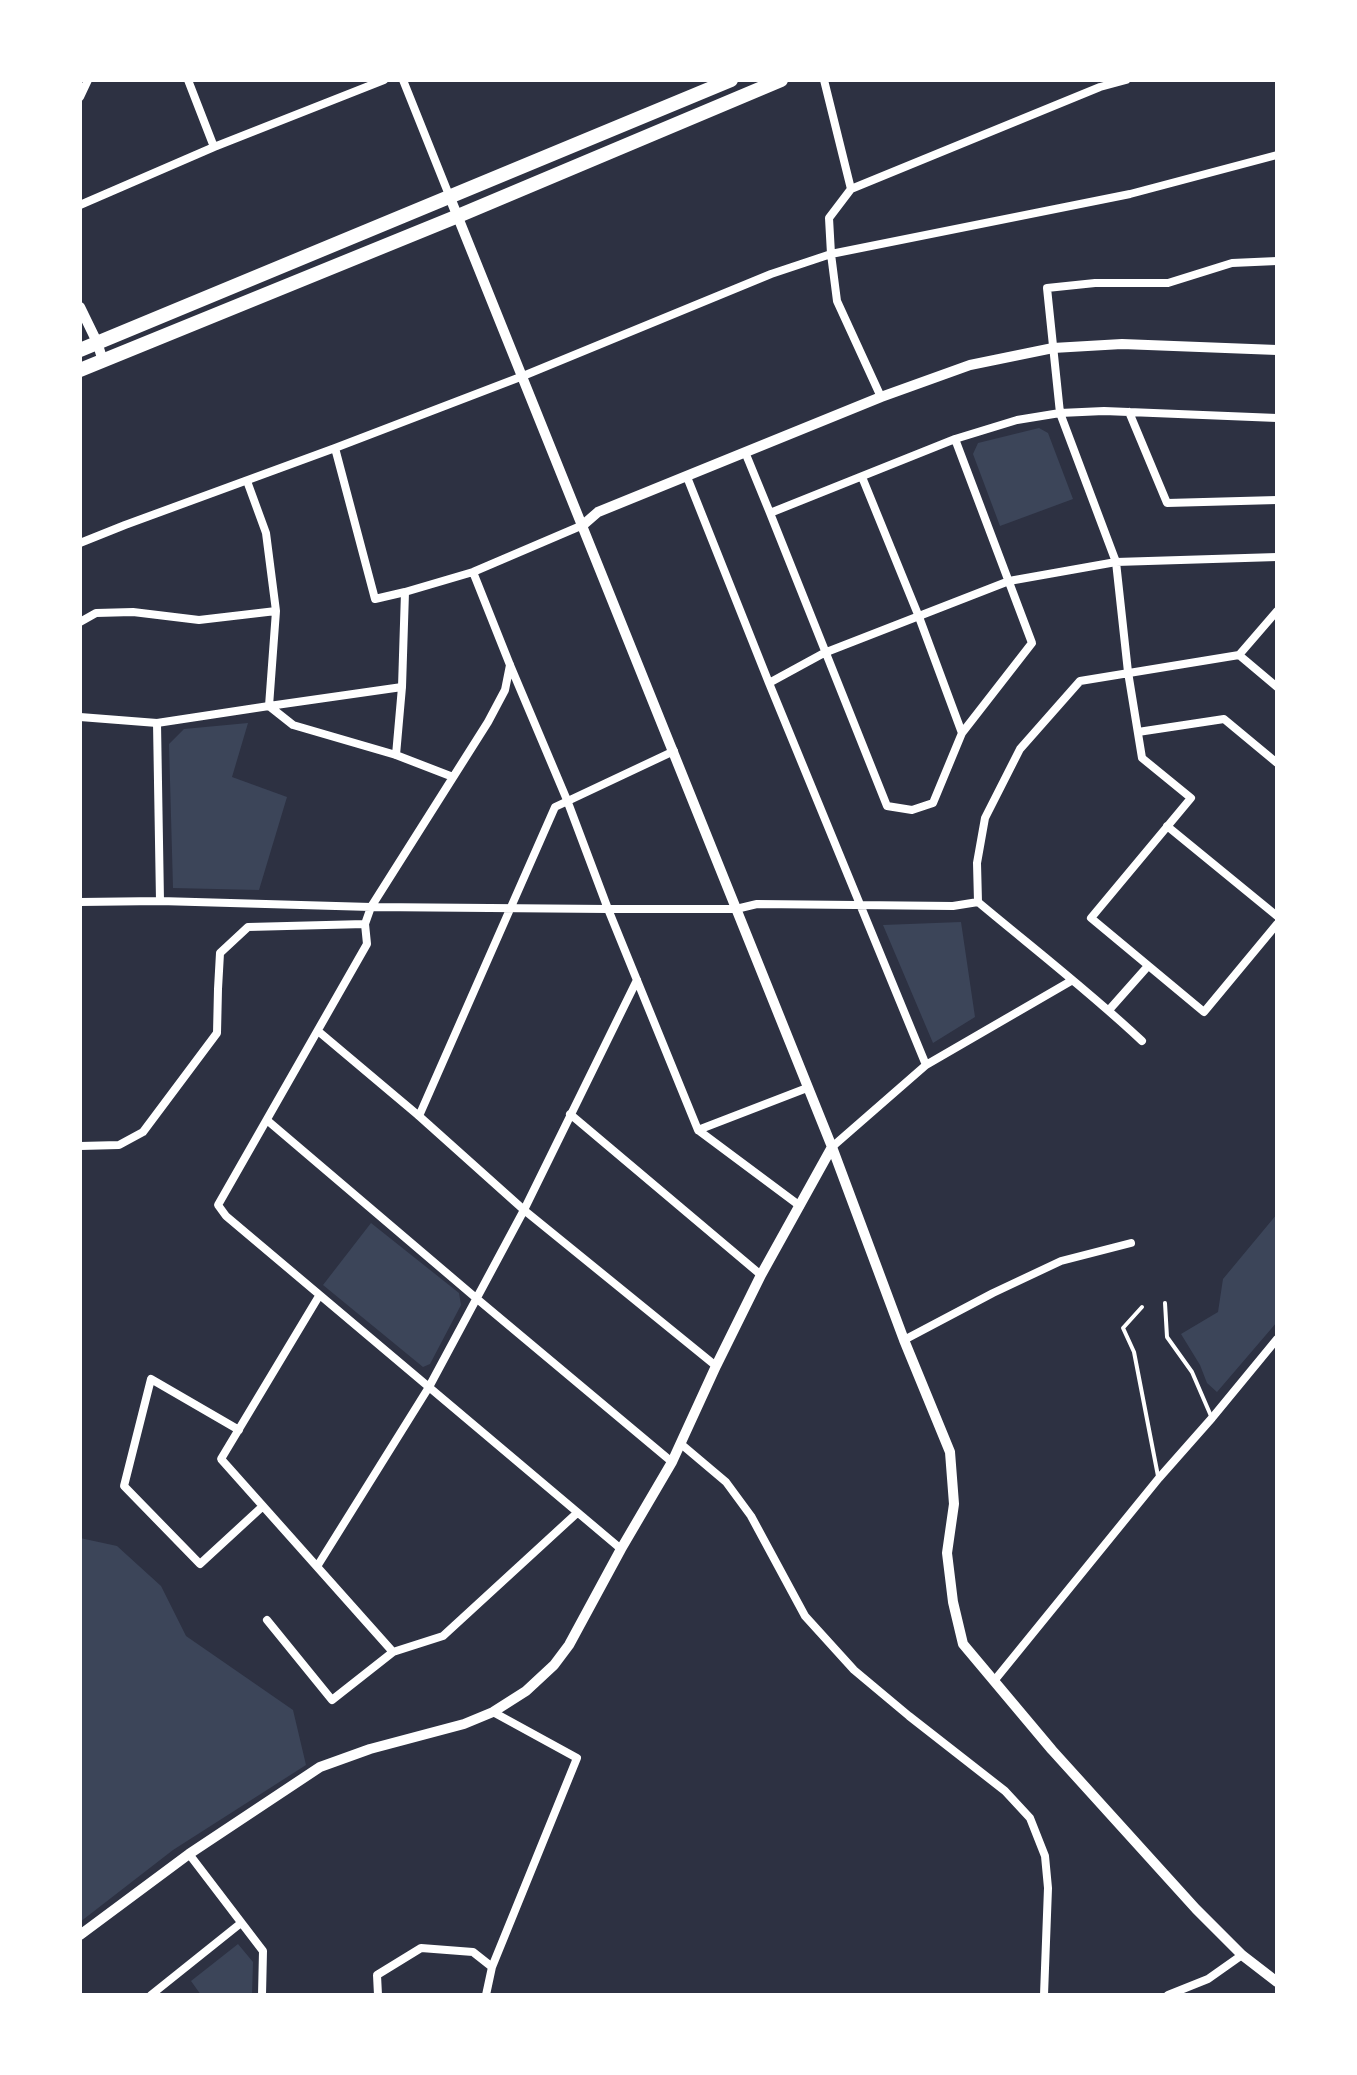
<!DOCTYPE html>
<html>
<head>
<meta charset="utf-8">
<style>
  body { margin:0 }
  #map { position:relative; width:1357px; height:2075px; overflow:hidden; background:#2d3142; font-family:"Nunito Sans",sans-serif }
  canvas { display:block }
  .frame { position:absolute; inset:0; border:82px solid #fff; pointer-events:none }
</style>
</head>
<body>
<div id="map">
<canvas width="1357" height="2075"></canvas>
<div class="frame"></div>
</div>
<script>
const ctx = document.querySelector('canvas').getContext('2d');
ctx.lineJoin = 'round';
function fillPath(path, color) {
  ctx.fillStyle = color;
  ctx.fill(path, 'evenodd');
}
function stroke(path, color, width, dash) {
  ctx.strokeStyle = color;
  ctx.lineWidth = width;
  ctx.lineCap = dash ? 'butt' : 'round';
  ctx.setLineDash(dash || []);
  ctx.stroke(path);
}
const green = new Path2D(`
  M1039,428L1048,433L1073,499L1000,526L973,454L978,443Z
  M248,723L232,777L287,797L259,890L173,888L169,744L184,729Z
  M961,922L975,1017L933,1043L883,925Z
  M1277,1214V1322L1217,1392L1207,1383L1200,1365L1181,1334L1218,1312L1223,1279Z
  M371,1223L459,1293L461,1305L430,1364L423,1367L323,1285Z
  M80,1538L117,1546L161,1586L186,1636L293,1710L306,1765L173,1850L80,1922Z
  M238,1944L253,1962L252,1995H201L191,1981Z`);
const service = new Path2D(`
  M1165,1303L1167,1337L1192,1372L1211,1416
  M1142,1307L1123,1328L1134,1352L1158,1476`);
const minor = new Path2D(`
  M188,80L214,147
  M403,80L449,195
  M824,80L851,189
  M80,97L88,80
  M80,205L214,147L384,80
  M1277,261L1232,263L1168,283H1095L1047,288L1060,413L1116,562L1128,672L1142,758L1191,798L1091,918L1204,1012L1277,924
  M881,397L837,301L831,254L829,218L851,189L1100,87L1126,80
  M1129,412L1167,503L1277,500
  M955,439L1032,643L962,733
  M335,448L375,599L405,592L473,572L583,525
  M745,452L770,513L955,439L1017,420L1060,413L1104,411L1277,418
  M687,477L769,683L926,1065
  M770,513L887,806L912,810L933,803L962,733L919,617L862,477
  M80,543L125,525L335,448L523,376L771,274L831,254L1130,194L1277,155
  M473,572L510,665L567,800L608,909L698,1130L800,1206
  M80,622L96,613L133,612L199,620L276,611
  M1239,655L1277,687
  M510,665L505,690L488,722L371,907L365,924L367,944L218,1205L226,1216L621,1549
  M769,683L824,653L1009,581L1116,562L1277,557
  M402,687L269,706L293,725L396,755L453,777
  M80,717L157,723L269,706L276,611L266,533L247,481
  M157,723L160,901
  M1138,732L1224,719L1277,763
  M396,755L402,687L405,592
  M1167,826L1277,916
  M80,902L160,901L371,907L608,909H736L757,904L953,906L978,902
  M1109,1010L1148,966
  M318,1031L419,1116L524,1210L716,1366
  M1142,1041C1090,992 1033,948 978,902L977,863L985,818L1020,749L1080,681L1239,655L1277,611
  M570,1114L761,1275
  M419,1116L555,807L674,751
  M268,1121L476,1298L672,1462
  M698,1130L807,1088
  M80,1146L119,1145L143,1132L217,1033L218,989L220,953L248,927L365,924
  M832,1147L926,1065L1071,981
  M319,1296L221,1459L393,1652L443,1636L577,1513
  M904,1340L993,1293L1061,1261L1131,1243
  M239,1430L151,1379L124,1486L200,1564L263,1506
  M681,1444L726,1482L751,1516L805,1616L854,1670L909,1716L1005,1791L1030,1818L1045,1856L1048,1888L1044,1995
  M318,1565L429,1387L524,1210L637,980
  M267,1620L332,1700L393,1652
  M994,1681L1159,1478L1212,1418L1277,1339
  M189,1854L263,1951L262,1995
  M151,1995L241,1923
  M378,1995L377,1975L421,1948L473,1952L492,1967
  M486,1995L492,1967L577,1758L493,1712
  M1168,1995L1208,1979L1242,1955`);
const tertiary = new Path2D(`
  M449,195L832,1147L904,1340L950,1452L954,1504L947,1553L953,1602L963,1644L1052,1750L1196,1909L1242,1955L1277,1982
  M80,307L97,342L103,361
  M583,525L598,512L881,397L970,365L1053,348L1122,344L1277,350
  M80,1935L189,1854L320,1767L370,1749L464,1724L493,1712L526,1691L554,1665L569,1645L621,1549L672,1462L716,1366L761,1275L832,1147`);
const trunk = new Path2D(`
  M80,350L731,80
  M80,370L458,216L781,80`);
fillPath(green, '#3c4559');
stroke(service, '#fff', 4);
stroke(minor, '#fff', 8);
stroke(tertiary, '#fff', 10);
stroke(trunk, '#fff', 14);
</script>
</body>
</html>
